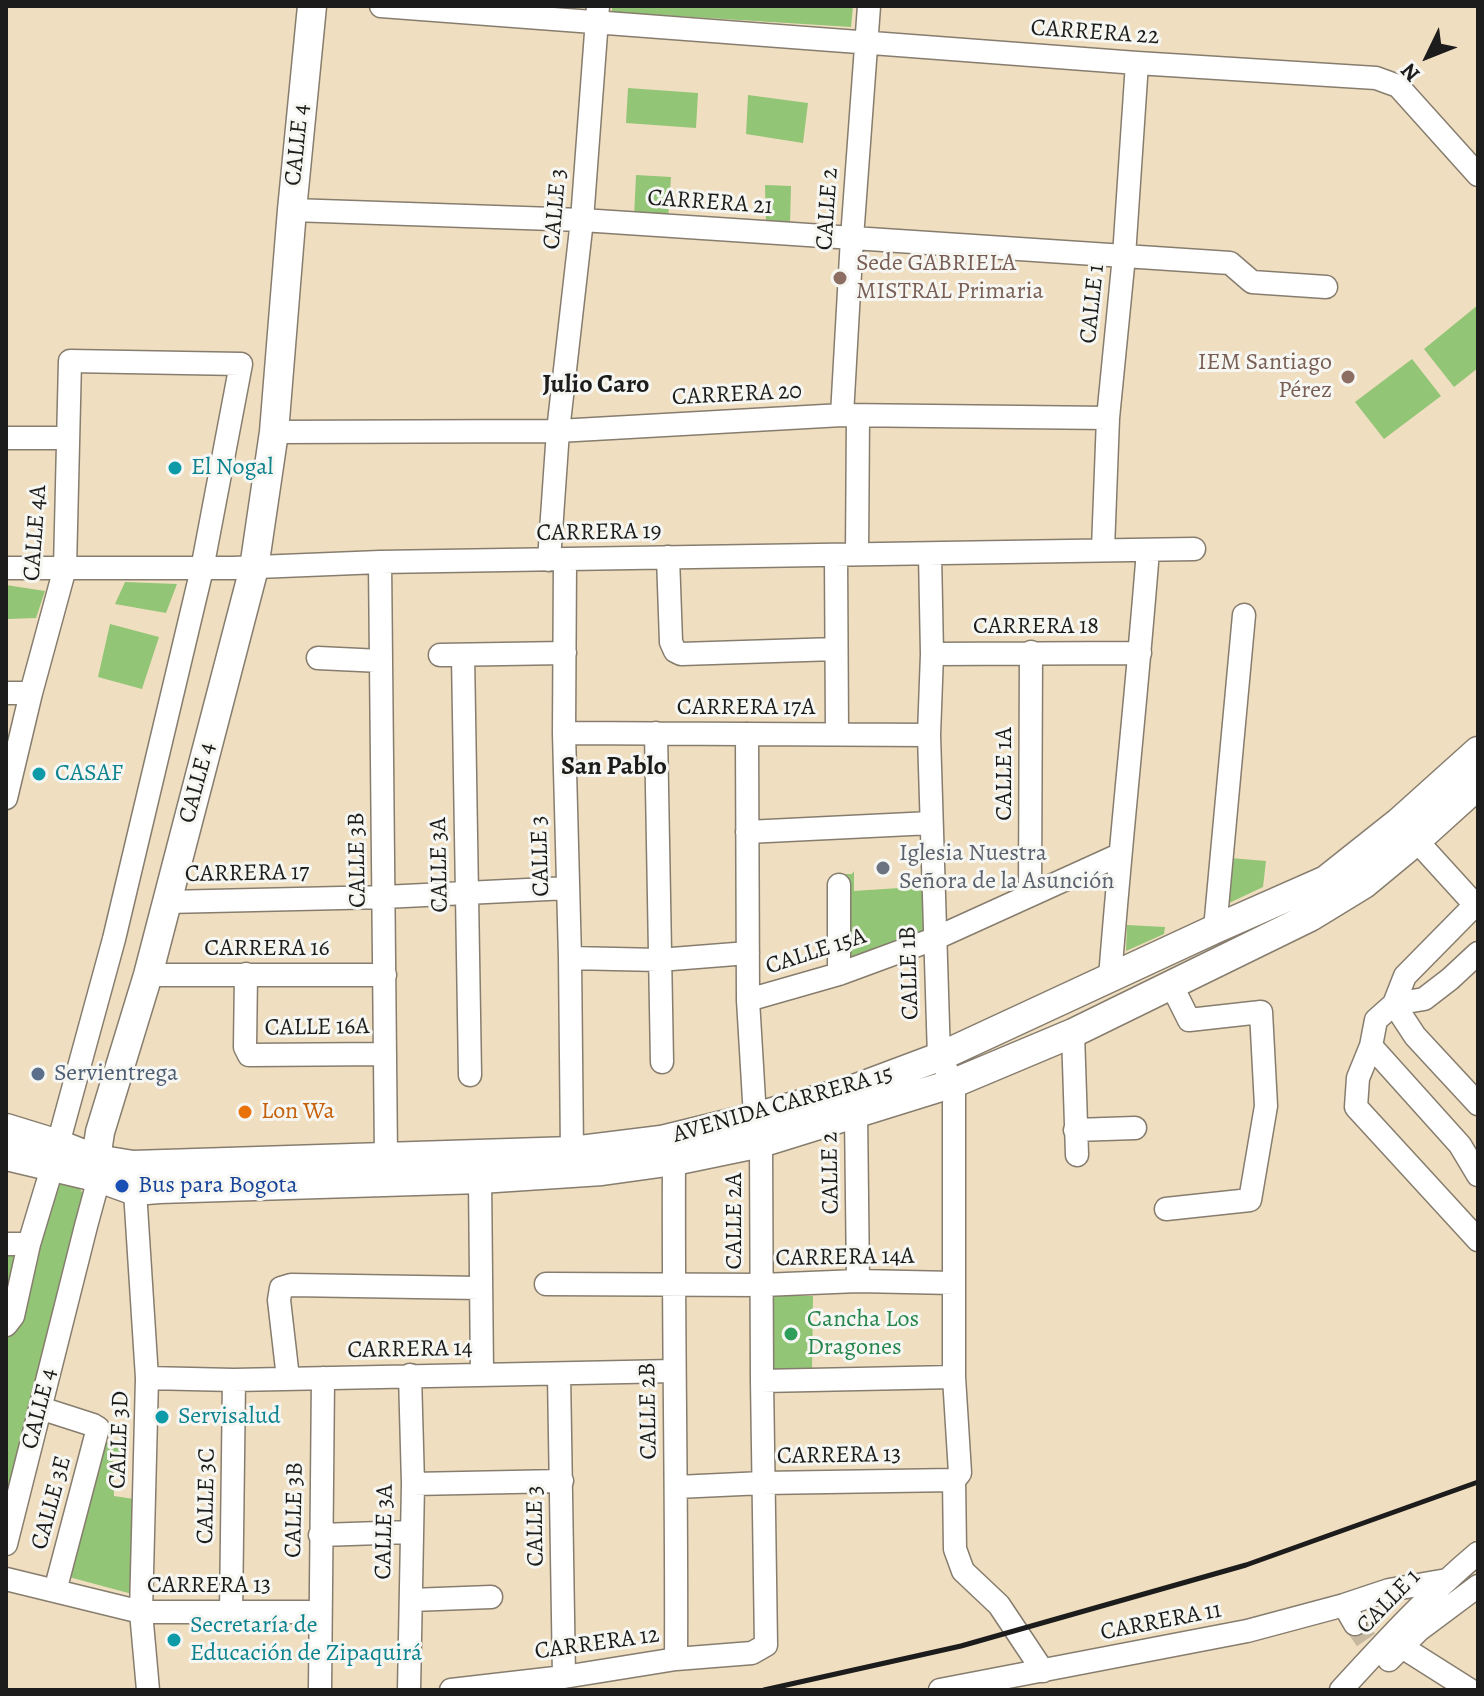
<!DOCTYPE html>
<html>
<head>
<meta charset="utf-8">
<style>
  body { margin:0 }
  #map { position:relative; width:1484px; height:1696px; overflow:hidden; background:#f0dec0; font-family:Alegreya,serif }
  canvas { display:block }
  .frame { position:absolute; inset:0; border:8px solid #1c1c1c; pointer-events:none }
  .north { position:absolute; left:1388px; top:16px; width:80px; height:80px; -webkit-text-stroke:6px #f6f6f2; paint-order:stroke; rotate:227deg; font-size:22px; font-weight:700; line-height:32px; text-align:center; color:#1c1c1c }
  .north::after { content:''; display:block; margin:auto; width:28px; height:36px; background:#1c1c1c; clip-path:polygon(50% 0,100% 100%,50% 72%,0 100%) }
</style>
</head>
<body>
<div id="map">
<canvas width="1484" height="1696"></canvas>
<div class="frame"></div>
<div class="north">N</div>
</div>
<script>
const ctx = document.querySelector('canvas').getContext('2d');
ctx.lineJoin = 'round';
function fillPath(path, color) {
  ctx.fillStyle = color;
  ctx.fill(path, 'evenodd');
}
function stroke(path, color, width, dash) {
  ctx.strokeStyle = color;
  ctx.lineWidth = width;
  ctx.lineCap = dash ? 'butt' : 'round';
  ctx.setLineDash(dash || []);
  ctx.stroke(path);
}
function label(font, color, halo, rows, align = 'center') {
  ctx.font = font + ' Alegreya,serif';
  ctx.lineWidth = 6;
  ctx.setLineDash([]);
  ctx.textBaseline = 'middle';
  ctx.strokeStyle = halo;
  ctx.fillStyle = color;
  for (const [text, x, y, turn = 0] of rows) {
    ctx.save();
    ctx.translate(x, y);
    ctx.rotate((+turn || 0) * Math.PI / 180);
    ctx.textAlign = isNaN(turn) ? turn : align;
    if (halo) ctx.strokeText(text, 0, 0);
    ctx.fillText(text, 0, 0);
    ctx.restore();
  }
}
const green = new Path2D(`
  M612,6H853L851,27L612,12Z
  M628,88L698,93L696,128L626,123Z
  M748,95L808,103L803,143L746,134Z
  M636,175L671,177L668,220L634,217Z
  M765,185L791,186L790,225L766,224Z
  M1478,305V368L1454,387L1424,349Z
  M1412,359L1441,396L1384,439L1355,402Z
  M125,582L177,584L166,613L115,604Z
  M6,585L45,591L36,618L8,619L6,621Z
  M110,624L159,637L142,689L98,677Z
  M1230,858L1266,861L1263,887L1227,904Z
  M854,871V891L929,886V930L843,962L838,874H852Z
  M1127,925L1165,927L1164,934L1126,951Z
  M54,1174L78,1185L86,1200L6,1503V1250L35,1248Z
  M767,1296H813L812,1371H771Z
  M96,1441L123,1444L120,1452L113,1453L114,1496L134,1499L132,1594L69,1577Z`);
const minorTunnel = new Path2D(`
  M1355,1624L1366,1640`);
const minor = new Path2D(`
  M381,6L1137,63L1376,78L1398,86L1478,175
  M292,210L582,220L1230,263L1252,282L1326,287
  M842,415L852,238L869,6
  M274,432L558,431L842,415L1108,418
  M6,438H68
  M1103,549L1108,418L1124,256L1137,63
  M857,554L858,416
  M930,554L932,654L929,735L939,1057L954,1083V1377L960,1473L954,1480
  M836,556L837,734
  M668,557L671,642L675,651L681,654L836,649
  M549,560L558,431L582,220L598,6
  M565,560L564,733L570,958L572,1151
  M380,562L386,1157
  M6,568H233L380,562L1194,549
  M932,654L1140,653
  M440,655L565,653
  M463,655L470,1075
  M318,658L381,661
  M6,693H31
  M564,733L929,735
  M656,733L662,1062
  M6,798L31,693L65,568L70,361L241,364L202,569L114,939L58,1144
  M1406,829L1478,908
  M747,832L931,823
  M1030,895L1031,652
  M167,902L384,897L568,888
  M1475,905L1405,976L1394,1004L1376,1020L1371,1046L1358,1078L1356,1107L1478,1240
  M1215,929L1244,615
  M570,958L659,960L748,953
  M246,974L245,1047L249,1055L385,1054
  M839,974V885
  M148,975H385
  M1110,978C1121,835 1137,693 1148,550
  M748,1000L839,974L934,939L1119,855
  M1394,1004L1415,1036L1478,1104
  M1394,1004L1424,999L1450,979L1478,953
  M1073,1033L1077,1155
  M1371,1046L1460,1145L1478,1175
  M856,1113L858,1281
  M1075,1130L1135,1128
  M674,1161C673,1327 677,1493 676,1659
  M480,1179L482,1374
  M135,1191L147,1378L141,1612L148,1690
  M1166,1209L1250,1200L1266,1106L1261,1012L1189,1020L1171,984
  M6,1244H29
  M546,1284L762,1285L858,1281L954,1283
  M6,1325L13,1316L29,1244L52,1168
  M559,1374L564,1677
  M147,1378L234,1380L674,1371
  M288,1378L279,1300L281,1288L291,1285L480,1288
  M762,1381L954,1377
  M40,1408L93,1425L98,1428L55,1591
  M954,1480L955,1549L963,1571L999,1605L1043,1671
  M413,1484L562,1481
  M677,1487L763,1483L954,1480
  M320,1535L411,1532
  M6,1544L86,1226L99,1178
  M6,1579L141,1612H320
  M411,1600L491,1597
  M1344,1605L1355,1624
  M231,1613L234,1380
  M1391,1638L1402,1647L1470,1690
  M1389,1660L1419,1630L1478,1586
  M320,1690L323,1378
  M409,1690L413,1484L410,1375
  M451,1690L564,1677L676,1659L752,1653L766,1645L762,1381L761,1143L755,1117L748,1000L747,734
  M940,1690L1247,1631L1344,1605L1389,1590L1447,1580
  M1341,1690C1385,1642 1428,1595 1478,1553`);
const major = new Path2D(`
  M6,1128L58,1144L96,1159L133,1165L572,1151L661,1140L755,1117L851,1090L939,1057L1215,929L1326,880L1399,822L1478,751
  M6,1156L99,1178L135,1191L159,1189L480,1179L602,1171L674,1161L761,1143L954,1083L1073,1033L1310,917L1364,884L1416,841L1478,785
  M99,1178L96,1159L100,1132L148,975L254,568L274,432L292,210L312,6`);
const rail = new Path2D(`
  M764,1690L961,1646L1246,1565L1478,1482`);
const markers = [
  [840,278,8,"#8d6e63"],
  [1348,377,8,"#8d6e63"],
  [175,468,8,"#0f9aa8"],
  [39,774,8,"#0f9aa8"],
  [883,868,8,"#6b7280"],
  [38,1074,8,"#5c6f8a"],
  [245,1112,8,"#e8710a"],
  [122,1186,8,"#1a4fb4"],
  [791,1334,8,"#2e9e5b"],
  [162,1417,8,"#0f9aa8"],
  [174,1640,8,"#0f9aa8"]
];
const streetNames = [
  ["CARRERA 22",1095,33,4],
  ["CALLE 4",298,145,-84],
  ["CARRERA 21",710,203,4],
  ["CALLE 3",556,209,-85],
  ["CALLE 2",828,209,-86],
  ["CALLE 1",1093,304,-84],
  ["CARRERA 20",737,395,-3],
  ["CALLE 4A",36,533,-86],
  ["CARRERA 19",599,533,-1],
  ["CARRERA 18",1036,627],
  ["CARRERA 17A",746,708],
  ["CALLE 1A",1005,774,-90],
  ["CALLE 4",198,783,-75],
  ["CALLE 3",541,856,-92],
  ["CALLE 3B",358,860,-91],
  ["CALLE 3A",440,865,-91],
  ["CARRERA 17",247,874,-1],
  ["CARRERA 16",267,949],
  ["CALLE 15A",816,952,-18],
  ["CALLE 1B",910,973,-92],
  ["CALLE 16A",317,1028,-1],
  ["AVENIDA CARRERA 15",783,1105,-16],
  ["CALLE 2",831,1173,-91],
  ["CALLE 2A",735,1221,-90],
  ["CARRERA 14A",845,1258,-1],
  ["CARRERA 14",410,1350,-1],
  ["CALLE 4",40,1409,-76],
  ["CALLE 2B",649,1411,-91],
  ["CALLE 3D",120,1440,-88],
  ["CARRERA 13",839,1456,-1],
  ["CALLE 3C",207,1496,-89],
  ["CALLE 3E",52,1503,-75],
  ["CALLE 3B",295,1510,-89],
  ["CALLE 3",536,1526,-91],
  ["CALLE 3A",385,1532,-89],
  ["CARRERA 13",209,1586],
  ["CALLE 1",1389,1602,-46],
  ["CARRERA 11",1161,1622,-11],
  ["CARRERA 12",597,1644,-8]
];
const educationNames = [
  ["Sede GABRIELA",856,264],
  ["MISTRAL Primaria",856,292],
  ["IEM Santiago",1332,363,"right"],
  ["Pérez",1332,391,"right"]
];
const cultureNames = [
  ["El Nogal",191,468],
  ["CASAF",55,774],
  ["Servisalud",178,1417],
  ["Secretaría de",190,1626],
  ["Educación de Zipaquirá",190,1654]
];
const worshipNames = [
  ["Iglesia Nuestra",899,854],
  ["Señora de la Asunción",899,882]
];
const serviceNames = [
  ["Servientrega",54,1074]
];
const foodNames = [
  ["Lon Wa",261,1112]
];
const transitNames = [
  ["Bus para Bogota",138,1186]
];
const leisureNames = [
  ["Cancha Los",807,1320],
  ["Dragones",807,1348]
];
const neighbourhoodNames = [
  ["Julio Caro",596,386],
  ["San Pablo",614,768]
];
fillPath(green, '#92c576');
stroke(minorTunnel, '#c6b79f', 22, [22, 11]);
stroke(minor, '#867d6e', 25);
stroke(major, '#867d6e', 31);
stroke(minor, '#fff', 22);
stroke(major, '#fff', 28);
stroke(rail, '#1c1c1c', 5);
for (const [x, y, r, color] of markers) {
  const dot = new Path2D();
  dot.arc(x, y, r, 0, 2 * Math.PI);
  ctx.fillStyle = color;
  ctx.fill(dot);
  stroke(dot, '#f6f6f2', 3);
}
label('24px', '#1c1c1c', '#f6f6f2', streetNames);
label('24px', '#785e54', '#f6f6f2', educationNames, 'left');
label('24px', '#0d838f', '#f6f6f2', cultureNames, 'left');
label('24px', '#5b616d', '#f6f6f2', worshipNames, 'left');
label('24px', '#4e5e75', '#f6f6f2', serviceNames, 'left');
label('24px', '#c56008', '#f6f6f2', foodNames, 'left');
label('24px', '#164399', '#f6f6f2', transitNames, 'left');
label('24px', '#27864d', '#f6f6f2', leisureNames, 'left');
label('bold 26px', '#1c1c1c', '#f6f6f2', neighbourhoodNames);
</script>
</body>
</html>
